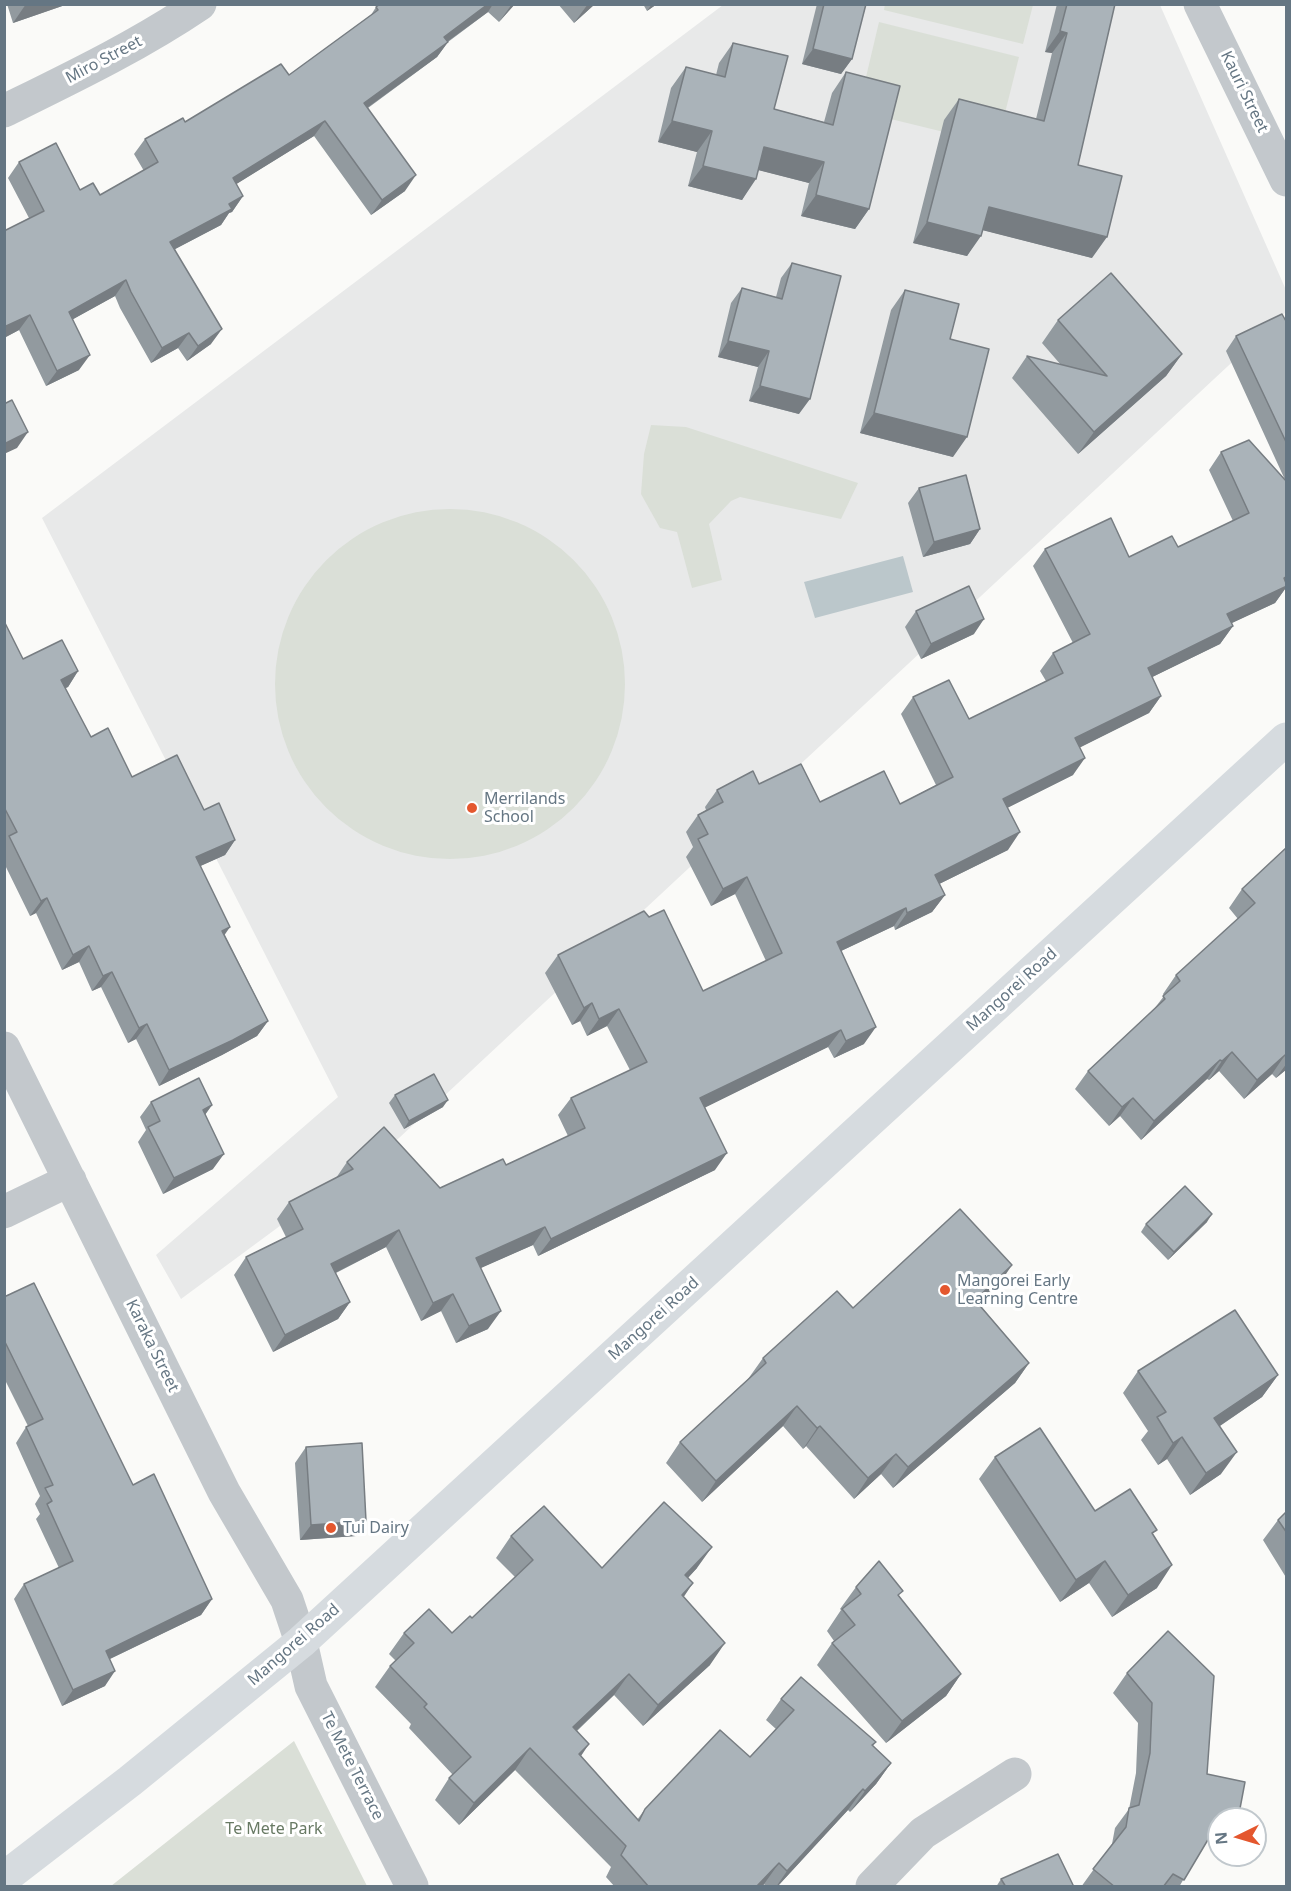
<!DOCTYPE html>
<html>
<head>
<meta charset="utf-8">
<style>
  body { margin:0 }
  #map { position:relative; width:1291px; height:1891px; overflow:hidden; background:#fafaf8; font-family:"Noto Sans",sans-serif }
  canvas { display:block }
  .frame { position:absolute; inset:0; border:6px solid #657683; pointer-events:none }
  .north { position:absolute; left:1207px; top:1807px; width:60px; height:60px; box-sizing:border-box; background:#fff; border:2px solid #c1c8cd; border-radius:50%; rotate:265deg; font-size:16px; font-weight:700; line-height:24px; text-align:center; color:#657683 }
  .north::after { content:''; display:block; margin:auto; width:21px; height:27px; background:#e4572e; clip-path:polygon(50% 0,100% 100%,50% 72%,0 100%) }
</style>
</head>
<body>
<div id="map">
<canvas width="1291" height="1891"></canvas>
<div class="frame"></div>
<div class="north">N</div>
</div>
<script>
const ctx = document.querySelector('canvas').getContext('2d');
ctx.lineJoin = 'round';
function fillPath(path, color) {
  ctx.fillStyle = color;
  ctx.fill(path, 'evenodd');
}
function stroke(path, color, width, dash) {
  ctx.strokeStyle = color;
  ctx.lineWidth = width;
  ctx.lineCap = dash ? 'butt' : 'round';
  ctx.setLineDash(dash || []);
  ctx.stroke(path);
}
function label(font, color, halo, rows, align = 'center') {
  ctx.font = font + ' "Noto Sans",sans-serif';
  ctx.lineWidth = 6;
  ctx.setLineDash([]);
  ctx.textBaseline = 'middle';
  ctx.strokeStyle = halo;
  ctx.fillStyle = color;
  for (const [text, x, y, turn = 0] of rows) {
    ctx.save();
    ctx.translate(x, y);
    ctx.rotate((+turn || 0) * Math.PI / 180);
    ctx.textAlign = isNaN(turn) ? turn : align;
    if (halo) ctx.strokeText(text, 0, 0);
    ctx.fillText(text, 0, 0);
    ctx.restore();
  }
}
const built = new Path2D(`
  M723,5H1160L1286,290V312L399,1138L181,1299L156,1255L338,1097L42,518Z`);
const green = new Path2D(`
  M885,4H1033V5L1023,44L884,10Z
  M879,22L1019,57L997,145L858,111Z
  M651,425L686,427L858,483L841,519L740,497L731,501L709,524L722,580L692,588L677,532L660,528L641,494L644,454Z
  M275 684a175 175 0 1 1 350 0a175 175 0 1 1-350 0Z
  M294,1741L367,1886H111Z`);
const water = new Path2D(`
  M903,556L913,592L815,618L804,582Z`);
const minor = new Path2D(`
  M1200,4L1286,180
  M4,111C71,78 138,46 200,4
  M4,1048L224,1492L287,1600L301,1642L311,1686L412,1886
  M4,1212L70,1180
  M872,1886L923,1833L1015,1774`);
const secondary = new Path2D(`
  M4,1878L130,1781L301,1642L1286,739`);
const wall = new Path2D(`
  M7,4H68L13,23Z
  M416,4H515L499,22L488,12L448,42L437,57L368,108L405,191L371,215L314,136L236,184L243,196L232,212L229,213L221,225L175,249L211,344L187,361L178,348L151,363L120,308L115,296L73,319L79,370L46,386L19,330L4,338V231L29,218L8,178L19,162L80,190L100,195L144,171L134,154L145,139L185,122L289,75L371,15L376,7Z
  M558,4H595L574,23Z
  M643,4H657L647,11Z
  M817,4H866L852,59L841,74L802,64Z
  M1057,4H1115L1078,165L1092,258L983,230L967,256L913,243L944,120L959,99L1036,119L1052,53L1045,52Z
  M733,43L774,109L824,122L832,93L846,72L869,209L855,229L801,216L809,183L759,170L742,200L688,186L697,152L658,142L671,88L686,67L716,75L719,63Z
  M792,263L799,414L749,401L758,367L718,357L731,303L742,288L776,297L781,278Z
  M905,290L950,339L953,457L860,433L891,310Z
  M1058,320L1182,354L1166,376L1078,454L1012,378L1027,356L1061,365L1042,343Z
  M1287,323V588L1285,589L1275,603L1231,623L1233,626L1220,644L1152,677L1161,696L1149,713L1080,747L1073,775L1007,808L1008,850L939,884L945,895L932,912L895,930L894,926L841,951L864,1044L834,1058L828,1047L705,1107L715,1170L538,1256L533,1245L480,1268L488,1329L456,1343L441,1311L421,1321L386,1247L336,1273L350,1302L338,1319L273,1352L234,1275L246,1257L286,1237L277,1219L289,1202L336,1178L347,1162L440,1188L506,1165L568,1136L558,1115L571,1098L630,1070L607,1026L587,1036L580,1021L572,1025L545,973L558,955L703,991L766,961L735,894L711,906L686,857L693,847L686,832L698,815L706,810L705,807L717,790L759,784L820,802L900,804L936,785L901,714L913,697L969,719L1046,681L1040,671L1053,653L1073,643L1033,566L1045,549L1129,557L1178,547L1233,521L1209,470L1221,452L1286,482L1226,351L1236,336Z
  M919,488L980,529L970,544L923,557L908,503Z
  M916,611L974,634L921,659L905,627Z
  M4,621L23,659L78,671L68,687L65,688L91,737L132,777L204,810L235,840L225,855L200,866L225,935L268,1021L257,1036L222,1055L159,1086L136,1039L128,1043L101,987L92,991L79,962L62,970L36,913L30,916L4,863Z
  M1287,847V1069L1276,1078L1272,1074L1244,1099L1219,1071L1209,1080L1207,1079L1141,1140L1120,1116L1109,1126L1075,1089L1088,1071L1154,1009L1164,996L1163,994L1176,975L1238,919L1229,908L1242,889Z
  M395,1095L443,1107L404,1129L389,1103Z
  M151,1102L212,1105L205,1115L213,1169L163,1194L138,1142L146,1130L140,1117Z
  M1207,1222L1168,1260L1141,1232L1146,1224Z
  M998,1286L979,1304L1029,1363L1015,1383L893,1488L881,1474L854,1499L806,1446L803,1449L783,1426L702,1502L666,1463L680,1442L748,1379L763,1358L853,1308Z
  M4,1297L212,1599L201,1615L110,1659L105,1686L62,1706L14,1599L24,1584L59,1568L36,1519L40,1514L35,1504L40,1496L16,1443L26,1427L28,1426L4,1378Z
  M1138,1371L1278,1375L1262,1397L1220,1426L1221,1474L1190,1495L1167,1459L1158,1465L1141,1440L1148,1431L1123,1393Z
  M306,1447L366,1521L356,1536L300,1540L295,1463Z
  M995,1457L1095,1511L1153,1536L1157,1588L1112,1617L1089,1583L1060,1602L979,1479Z
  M1287,1511V1579L1263,1540L1278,1520Z
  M511,1536L602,1568H697L688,1578L683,1597L710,1665L643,1726L614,1695L577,1731L581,1756L637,1820L645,1809L750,1757L776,1729L766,1720L781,1699L876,1742L873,1746L891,1763L876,1784L850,1812L848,1810L777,1887H766L764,1884L762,1887H615L606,1877L611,1867L515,1770L459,1825L435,1800L449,1778L453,1775L409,1728L411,1724L375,1687L390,1666L396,1661L389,1654L404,1633H452L472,1618L515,1577L496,1558Z
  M856,1587L899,1596L961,1674L946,1696L886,1743L817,1665L832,1643L834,1641L827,1631L841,1610L840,1609Z
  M1168,1631L1207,1774L1238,1819H1219V1842L1209,1836L1179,1887H1081L1112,1844L1115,1828L1129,1809L1136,1773L1138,1723L1113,1693L1127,1673Z
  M1001,1879L1074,1887H996Z`);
const shadedWall = new Path2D(`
  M26,4H68L13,23Z
  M488,4H493L488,12L433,52L444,37Z
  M512,4H515L499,22Z
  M588,4H595L574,23L585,8Z
  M652,4H657L647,11Z
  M1060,31L1067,33L1052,53L1045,52Z
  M448,42L437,57L353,118L364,103Z
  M813,49L852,59L841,74L802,64Z
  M325,121L314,136L222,193L233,178Z
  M672,121L712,131L697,152L658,142Z
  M764,147L824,162L809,183L750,168Z
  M703,166L756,179L742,200L688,186Z
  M416,175L405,191L371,215L382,200Z
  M816,195L869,209L855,229L801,216Z
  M243,196L232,212L229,213L221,225L160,257L170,242L229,204Z
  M989,207L1107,237L1092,258L974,228Z
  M927,222L981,236L967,256L913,243Z
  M126,280L115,296L59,327L69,312Z
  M30,315L19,330L4,338V327Z
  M222,329L211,344L187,361L198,346Z
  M189,333L178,348L151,363L162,348Z
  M728,341L769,351L758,367L718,357Z
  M1182,354L1166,376L1078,454L1094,432Z
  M90,355L79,370L46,386L57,371Z
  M760,386L810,399L799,414L749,401Z
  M874,413L967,437L953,457L860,433Z
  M28,432L17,448L4,454V444Z
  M980,529L970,544L923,557L934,542Z
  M1287,576V588L1285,589L1275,603L1215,631L1227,614Z
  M984,619L974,634L921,659L931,644Z
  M1233,626L1220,644L1136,685L1148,668Z
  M78,671L68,687L51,695L61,680Z
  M1161,696L1149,713L1063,756L1075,738Z
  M1085,758L1073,775L991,816L1003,799Z
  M1020,832L1008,850L923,892L935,875Z
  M235,840L225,855L185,873L196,857Z
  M747,877L735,894L711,906L723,889Z
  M945,895L932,912L895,930L907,913Z
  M47,898L36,913L30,916L41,901Z
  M906,908L894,926L824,959L837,942Z
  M230,927L219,943L222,931Z
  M89,946L79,962L62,970L73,955Z
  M112,972L101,987L92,991L103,976Z
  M592,1003L580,1021L572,1025L584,1008Z
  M619,1009L607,1026L587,1036L599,1019Z
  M268,1021L257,1036L222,1055L159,1086L169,1070Z
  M147,1024L136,1039L128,1043L139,1028Z
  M876,1027L864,1044L834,1058L846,1041Z
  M841,1030L828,1047L688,1116L700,1098Z
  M1232,1052L1219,1071L1209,1080L1222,1061Z
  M1285,1055L1272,1074L1244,1099L1257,1080Z
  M1220,1060L1207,1079L1141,1140L1154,1121Z
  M1287,1063V1069L1276,1078Z
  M1133,1098L1120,1116L1109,1126L1122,1107Z
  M448,1100L443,1107L404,1129L409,1121Z
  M212,1105L201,1120L203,1110Z
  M727,1153L715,1170L538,1256L551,1239Z
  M224,1154L213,1169L163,1194L174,1178Z
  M1212,1214L1207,1222L1168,1260L1174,1252Z
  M545,1227L533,1245L463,1276L476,1258Z
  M399,1230L386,1247L319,1281L331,1264Z
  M1012,1265L998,1286L961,1321L975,1300Z
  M453,1294L441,1311L421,1321L433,1303Z
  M350,1302L338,1319L273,1352L285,1335Z
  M501,1311L488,1329L456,1343L469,1326Z
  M1029,1363L1015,1383L893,1488L908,1467Z
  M1278,1375L1262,1397L1199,1440L1214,1418Z
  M797,1406L783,1426L702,1502L716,1481Z
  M820,1426L806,1446L803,1449L817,1428Z
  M1182,1437L1167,1459L1158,1465L1173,1443Z
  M1237,1452L1221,1474L1190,1495L1206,1473Z
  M896,1454L881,1474L854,1499L868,1478Z
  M366,1521L356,1536L300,1540L311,1525Z
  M712,1547L697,1568L670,1597L685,1575Z
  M1105,1561L1089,1583L1060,1602L1076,1580Z
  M1172,1565L1157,1588L1112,1617L1128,1595Z
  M693,1583L679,1604L682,1595Z
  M212,1599L201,1615L95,1666L106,1651Z
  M725,1643L710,1665L643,1726L658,1705Z
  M115,1671L105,1686L62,1706L73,1690Z
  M629,1674L614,1695L558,1748L573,1727Z
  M961,1674L946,1696L886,1743L902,1721Z
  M589,1744L575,1765L579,1754Z
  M530,1748L515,1770L459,1825L474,1803Z
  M891,1763L876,1784L850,1812L865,1791Z
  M863,1789L848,1810L777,1887H776L787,1871Z
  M779,1863L762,1887H756Z`);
const building = new Path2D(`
  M380,4H488L444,37L448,42L364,103L416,175L382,200L325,121L233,178L243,196L229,204L232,209L170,242L222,329L198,346L189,333L162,348L131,292L126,280L69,312L90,355L57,371L30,315L4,327V231L44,211L19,162L56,143L80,190L93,183L100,195L158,162L145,139L183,118L185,122L281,64L289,75L378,10L376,7Z
  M824,4H866L852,59L813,49Z
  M1067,4H1115L1078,165L1122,176L1107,237L989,207L981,236L927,222L959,99L1044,121L1067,33L1060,31Z
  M733,43L788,56L774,109L833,125L846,72L900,86L869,209L816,195L824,162L764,147L756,179L703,166L712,131L672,121L686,67L725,77Z
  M792,263L841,276L810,399L760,386L769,351L728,341L742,288L782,299Z
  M1111,273L1182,354L1094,432L1027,356L1107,376L1058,320Z
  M905,290L959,304L950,339L989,349L967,437L874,413Z
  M1282,314L1287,323V444L1236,336Z
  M12,400L28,432L4,444V404Z
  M1249,440L1287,482V576L1284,578L1287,586L1227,614L1233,626L1148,668L1161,696L1075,738L1085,758L1003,799L1020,832L935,875L945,895L907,913L906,908L837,942L876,1027L846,1041L841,1030L700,1098L727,1153L551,1239L545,1227L476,1258L501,1311L469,1326L453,1294L433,1303L399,1230L331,1264L350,1302L285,1335L246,1257L303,1229L289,1202L353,1169L347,1162L384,1127L440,1188L503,1159L506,1165L585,1128L571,1098L647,1062L619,1009L599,1019L592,1003L584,1008L558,955L644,911L649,917L664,910L703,991L782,953L747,877L723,889L698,839L708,834L698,815L723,802L717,790L753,771L759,784L801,764L820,802L884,771L900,804L953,777L913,697L949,680L969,719L1063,673L1053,653L1090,634L1045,549L1111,518L1129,557L1172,536L1178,547L1249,513L1221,452Z
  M966,475L980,529L934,542L919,488Z
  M969,586L984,619L931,644L916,611Z
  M4,621L23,659L62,640L78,671L61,680L91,737L108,728L132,777L177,755L204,810L219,803L235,840L196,857L230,927L222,931L268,1021L233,1040L169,1070L147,1024L139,1028L112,972L103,976L89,946L73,955L47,898L41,901L9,836L17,832L4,807Z
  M1287,847V1056L1285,1055L1257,1080L1232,1052L1222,1061L1220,1060L1154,1121L1133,1098L1122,1107L1088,1071L1165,999L1163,996L1180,981L1176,975L1255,903L1242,889Z
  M434,1074L448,1100L409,1121L395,1095Z
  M199,1078L212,1105L203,1110L224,1154L174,1178L148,1127L160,1121L151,1102Z
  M1185,1186L1212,1214L1174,1252L1146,1224Z
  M960,1209L1012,1265L975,1300L1029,1363L908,1467L896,1454L868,1478L820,1426L817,1428L797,1406L716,1481L680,1442L766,1363L763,1358L837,1291L853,1308Z
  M34,1283L133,1485L154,1474L212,1599L106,1651L115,1671L73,1690L24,1584L73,1561L47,1504L52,1501L45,1488L53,1485L26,1427L43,1419L4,1340V1297Z
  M1235,1310L1278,1375L1214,1418L1237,1452L1206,1473L1182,1437L1173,1443L1157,1417L1166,1412L1138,1371Z
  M1040,1428L1095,1511L1130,1489L1157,1530L1152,1533L1172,1565L1128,1595L1105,1561L1076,1580L995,1457Z
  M362,1443L366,1521L311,1525L306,1447Z
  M664,1502L712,1547L685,1575L693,1583L682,1595L725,1643L658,1705L629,1674L573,1727L589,1744L579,1754L639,1821L645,1809L720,1730L750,1757L794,1710L781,1699L801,1677L876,1742L872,1745L891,1763L865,1791L863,1789L787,1871L779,1863L756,1887H649L621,1855L626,1846L530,1748L474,1803L449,1778L471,1757L424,1707L427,1704L390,1666L414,1643L404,1633L429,1609L452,1633L470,1616L472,1618L533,1560L511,1536L544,1506L602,1568Z
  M1287,1511V1533L1278,1520Z
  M879,1561L903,1591L898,1595L961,1674L902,1721L832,1643L855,1625L842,1609L861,1594L856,1587Z
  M1168,1631L1214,1676L1207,1774L1245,1782L1238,1819H1228L1222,1816L1184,1880L1173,1874L1163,1887H1115L1093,1869L1126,1827L1129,1808L1139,1805L1150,1753L1152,1703L1127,1673Z
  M1058,1854L1074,1887H1006L1001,1879Z`);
const markers = [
  [472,808,6,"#e4572e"],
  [945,1290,6,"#e4572e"],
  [331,1528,6,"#e4572e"]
];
const streetNames = [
  ["Miro Street",104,60,-28],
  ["Kauri Street",1244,92,64],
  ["Mangorei Road",1012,990,-42],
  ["Mangorei Road",654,1319,-42],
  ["Karaka Street",152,1346,64],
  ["Mangorei Road",294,1645,-41],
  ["Te Mete Terrace",352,1766,63]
];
const poiNames = [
  ["Merrilands",484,799],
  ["School",484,817],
  ["Mangorei Early",957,1281],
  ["Learning Centre",957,1299],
  ["Tui Dairy",343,1528]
];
const parkNames = [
  ["Te Mete Park",274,1829]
];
fillPath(built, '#e8e9e9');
fillPath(green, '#dadfd7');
fillPath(water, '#bbc7cb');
stroke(minor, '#c3c8cc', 33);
stroke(secondary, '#d6dbdf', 33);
fillPath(wall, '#929a9f');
fillPath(shadedWall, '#777d82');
fillPath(building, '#aab3b9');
stroke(building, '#777d82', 1.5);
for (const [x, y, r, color] of markers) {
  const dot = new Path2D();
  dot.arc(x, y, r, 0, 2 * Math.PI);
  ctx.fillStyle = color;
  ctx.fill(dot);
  stroke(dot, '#fff', 2);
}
label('16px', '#657683', '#fff', streetNames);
label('16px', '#657683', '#fff', poiNames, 'left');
label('16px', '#687a64', '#fff', parkNames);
</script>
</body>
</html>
